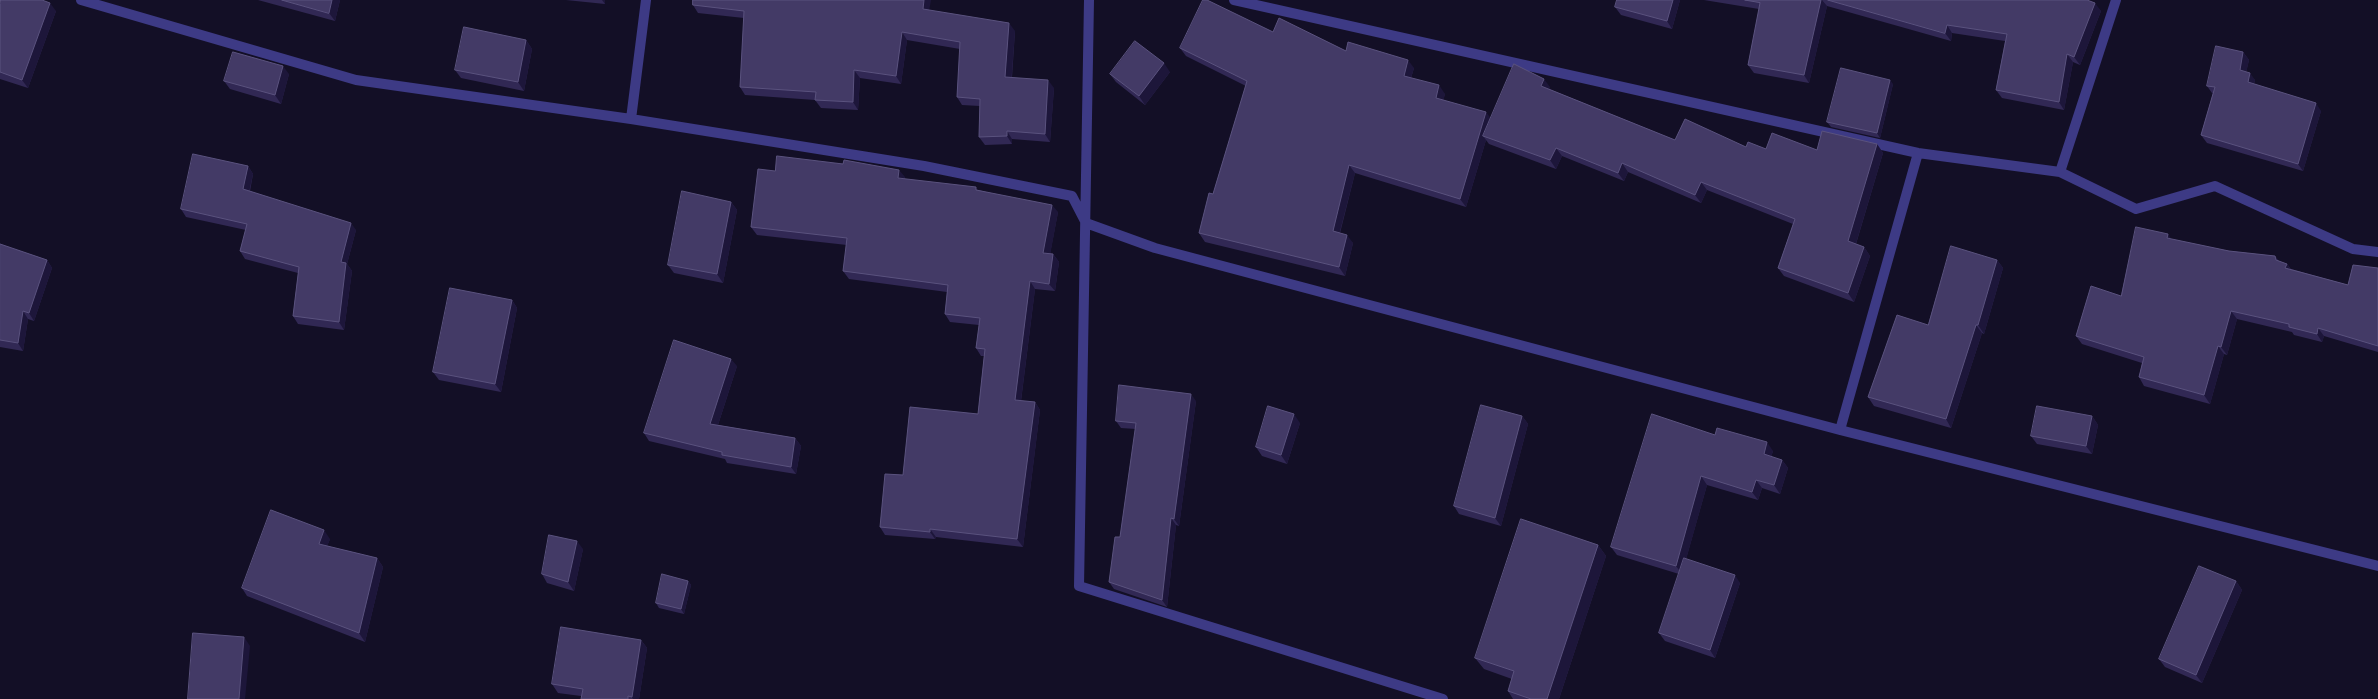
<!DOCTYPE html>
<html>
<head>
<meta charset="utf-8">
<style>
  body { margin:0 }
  canvas { display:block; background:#130f26 }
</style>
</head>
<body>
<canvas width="2378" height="699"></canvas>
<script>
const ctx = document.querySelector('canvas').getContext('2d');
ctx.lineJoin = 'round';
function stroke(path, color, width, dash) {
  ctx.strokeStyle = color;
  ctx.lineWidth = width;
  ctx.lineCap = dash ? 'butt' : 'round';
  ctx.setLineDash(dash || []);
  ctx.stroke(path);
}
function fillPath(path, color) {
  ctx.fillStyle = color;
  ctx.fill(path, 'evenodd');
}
const street = new Path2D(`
  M81,0L356,80L631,119L924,166L1072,196L1086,223L1155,248L1840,430L2378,566
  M1089,0L1079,586L1443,699
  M1234,0L1918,153L2060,172L2136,209L2215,186L2353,249L2378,252
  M631,119L646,0
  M2060,172L2116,0
  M1840,430L1918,153`);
const wall = new Path2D(`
  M258,0H340L335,21Z
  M566,0H605V4Z
  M1617,0H1680L1672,29L1621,15L1615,7Z
  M1704,0H2087L2101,11L2080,65L2073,62L2064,110L2002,98L1996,90L2005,41L1952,33L1951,41L1827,6L1809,83L1754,73L1748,65L1759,9Z
  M0,4L56,11L28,88L0,79Z
  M693,5L929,10L1015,31L1012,77L1054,88L1050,142L1012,139V144L985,145L979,137L980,106L962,105L957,97L960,49L907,40L901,84L860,78L858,110L821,108L815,100L745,95L740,87L744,18L698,13Z
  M1273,32L1414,68L1411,78L1445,94L1443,100L1491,119L1550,87L1549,89L1675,140L1766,149L1817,150L1877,144L1883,153L1856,244L1864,247L1870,256L1854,302L1784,276L1778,268L1793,224L1707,190L1701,203L1628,172L1624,181L1562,156L1556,169L1489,144L1486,140L1466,207L1355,173L1340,233L1353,243L1345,276L1205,242L1199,233L1213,194L1246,86L1186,56L1180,48Z
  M526,40L532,49L524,91L461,78L455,70Z
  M2243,52L2249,60L2246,72L2255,80L2254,84L2321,111L2303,171L2207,143L2201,135L2213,93H2212L2207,86Z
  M1170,72L1145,105L1116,82L1110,74Z
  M289,74L281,104L230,89L224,81Z
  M1893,84L1880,138L1831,127L1827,122Z
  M248,166L253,174L250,191L356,230L347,264L352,271L344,330L298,324L293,316L298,273L245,259L240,251L246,230L186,217L181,209Z
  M775,171L905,177V179L979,190L1058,212L1050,254H1053L1059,262L1055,291L1035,289L1021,401L1035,402L1040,410L1023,547L936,537L935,539L885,535L880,527L903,475L978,414L984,356H981L976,348L979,325L950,322L945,314L947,292L849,279L843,271L847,245L757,235L751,227Z
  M731,202L737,210L723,283L674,273L668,265Z
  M2171,239L2229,251L2275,256L2279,261L2287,264L2291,269L2348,285L2378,268V352L2324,336L2322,342L2294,335L2292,332L2237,319L2227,355L2224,354L2210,404L2144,386L2139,377L2142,363L2082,344L2076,336L2121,296Z
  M0,244L47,260L52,268L34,321L28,319L23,351L0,347Z
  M1997,260L2003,268L1984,334L1982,333L1951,428L1874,406L1868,397L1928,325Z
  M512,300L517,308L501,392L439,380L433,372Z
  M737,366L718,425L795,438L801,446L796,474L727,463L725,459L649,441L644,433Z
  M1196,401L1179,526L1176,525L1167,607L1114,589L1109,582L1120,537L1136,429L1121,428L1116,421Z
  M1522,416L1528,424L1501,526L1459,514L1454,506Z
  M2092,416L2098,425L2092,454L2037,444L2031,436Z
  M1300,423L1287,464L1262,456L1256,447Z
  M1715,435L1773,451L1771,457L1782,460L1788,468L1780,494L1762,488L1758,500L1707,485L1686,559L1740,583L1715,658L1665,641L1659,633L1679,574L1617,555L1611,547Z
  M330,539L327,546L377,558L383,567L365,642L247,596L242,588Z
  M1598,545L1606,556L1559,699H1513L1508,691L1512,679L1484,669L1475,658Z
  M583,549L574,591L547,583L542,574Z
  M688,581L691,585L684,614L659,608L656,603Z
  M2236,581L2242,590L2202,683L2165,667L2159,659Z
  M641,640L647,648L639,699H581V696L558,693L552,684Z`);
const shadedWall = new Path2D(`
  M332,0H340L335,21L329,13Z
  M602,0H605V4Z
  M924,0H931L928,17L923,9Z
  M1673,0H1680L1672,29L1667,21Z
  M1821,0H1822L1827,6L1809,83L1804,75Z
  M50,3L56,11L28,88L22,80Z
  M2095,3L2101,11L2080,65L2074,57Z
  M1009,23L1015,31L1011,85L1005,77Z
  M1947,25L1952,33L1951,41L1945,33Z
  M902,32L907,40L901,84L896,76Z
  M526,40L532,49L524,91L518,82Z
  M2243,52L2249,60L2245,78L2240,70Z
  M2067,54L2073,62L2064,110L2059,102Z
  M1408,60L1414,68L1409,84L1404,76Z
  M1164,63L1170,72L1145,105L1139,96Z
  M283,66L289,74L281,104L275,95Z
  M854,70L860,78L858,110L853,102Z
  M2250,73L2255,80L2253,89L2248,82Z
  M1544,79L1550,87L1547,94L1541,86Z
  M1048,80L1054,88L1050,142L1045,134Z
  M1890,80L1893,84L1880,138L1877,133Z
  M1439,85L1445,94L1442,106L1436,98Z
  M2316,103L2321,111L2303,171L2298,164Z
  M1486,112L1492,120L1483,136L1486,140L1466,207L1460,199Z
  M1007,131L1012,139V144L1007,136Z
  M1877,144L1883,153L1854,250L1848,241Z
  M1556,148L1562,156L1556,169L1550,160Z
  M1622,163L1628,172L1624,181L1618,173Z
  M1349,165L1355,173L1338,239L1333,231Z
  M248,166L253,174L248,197L243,189Z
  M899,170L905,177L903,186L898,178Z
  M1701,182L1707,190L1701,203L1695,195Z
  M731,202L737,210L723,283L717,274Z
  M1052,205L1058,212L1049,261L1043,253Z
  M351,223L356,230L347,264L352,271L344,330L339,322L341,262Z
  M2168,234L2174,243L2167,238Z
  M1347,235L1353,243L1345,276L1339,267Z
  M1864,247L1870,256L1854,302L1848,293Z
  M1053,254L1059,262L1055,291L1049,284Z
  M2275,256L2281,264L2276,260Z
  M47,260L52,268L34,321L29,313Z
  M1997,260L2003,268L1984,334L1978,325Z
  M2287,264L2293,272L2285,268Z
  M1030,281L1035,289L1020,408L1015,400Z
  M512,300L517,308L501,392L495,384Z
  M23,311L28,319L23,351L18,343Z
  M2231,311L2237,319L2227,355L2221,347Z
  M1976,325L1982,333L1951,428L1946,419Z
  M2318,328L2324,336L2322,342L2317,334Z
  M2218,346L2224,354L2210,404L2204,395Z
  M731,359L737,366L716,431L710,424Z
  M1191,394L1196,401L1179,526L1174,519Z
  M1035,402L1040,410L1023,547L1017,539Z
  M1294,414L1300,423L1287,464L1281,455Z
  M1522,416L1528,424L1501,526L1495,518Z
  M2092,416L2098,425L2092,454L2086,446Z
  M795,438L801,446L796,474L791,467Z
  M1767,442L1773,451L1769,463L1764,454Z
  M1782,460L1788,468L1780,494L1774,485Z
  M1701,476L1707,485L1682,574L1676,566Z
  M1756,480L1762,488L1758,500L1752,492Z
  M1171,518L1176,525L1167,607L1162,600Z
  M930,529L936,537L935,539L930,532Z
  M324,530L330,539L325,552L319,544Z
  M577,541L583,549L574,591L568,582Z
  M1598,545L1606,556L1559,699H1547Z
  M377,558L383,567L365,642L359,633Z
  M1735,575L1740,583L1715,658L1710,650Z
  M688,581L691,585L684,614L681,609Z
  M2236,581L2242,590L2202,683L2196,675Z
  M244,637L250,646L245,699H239Z
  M641,640L647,648L639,699H633L632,697Z`);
const building = new Path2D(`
  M1,0H42L50,3L22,80L0,72V4Z
  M282,0H332L329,13Z
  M693,0H924L923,9L1009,23L1005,77L1048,80L1045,134L1007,131V136L979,137L980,99L957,97L960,42L902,32L896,76L854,70L853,102L815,100L816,92L740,87L744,11L693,5Z
  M1203,0H1207L1273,32L1279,18L1346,51L1348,42L1408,60L1404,76L1439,85L1436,98L1486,112L1460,199L1349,165L1333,231L1347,235L1339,267L1199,233L1209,193L1213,194L1247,81L1180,48Z
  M1617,0H1673L1667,21L1615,7Z
  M1745,0H1821L1804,75L1748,65L1760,3Z
  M1828,0H2087L2095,3L2074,57L2067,54L2059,102L1996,90L2007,34L1947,25L1945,33Z
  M464,27L526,40L518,82L455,70Z
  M1135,41L1164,63L1139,96L1110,74Z
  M2216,46L2243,52L2240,70L2250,73L2248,82L2316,103L2298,164L2201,135L2215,87L2207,86Z
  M233,52L283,66L275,95L224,81Z
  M1514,64L1544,79L1541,86L1675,140L1685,119L1746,147L1748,142L1766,149L1772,133L1817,150L1822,131L1877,144L1848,241L1864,247L1848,293L1778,268L1795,219L1701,182L1695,195L1622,163L1618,173L1556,148L1550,160L1483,136Z
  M1841,68L1890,80L1877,133L1827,122Z
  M193,154L248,166L243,189L351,223L341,262L346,263L339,322L293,316L299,267L240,251L247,224L181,209Z
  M777,156L843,164L844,160L899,170L898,178L976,187V190L1052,205L1043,253L1053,254L1049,284L1030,281L1015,400L1035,402L1017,539L930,529V532L880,527L885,474L903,475L910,407L978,414L985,349L976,348L980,318L945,314L948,285L843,271L847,238L751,227L758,169L775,171Z
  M682,191L731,202L717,274L668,265Z
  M2136,227L2168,234L2167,238L2229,251L2275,256L2276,260L2287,264L2285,268L2348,285L2353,265L2378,268V346L2318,328L2317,334L2289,327V324L2231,311L2221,347L2218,346L2204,395L2139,377L2144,357L2076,336L2091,286L2121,296Z
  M0,244L47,260L29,313L23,311L18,343L0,340Z
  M1951,246L1997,260L1978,325H1976L1946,419L1868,397L1897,315L1928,325Z
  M450,288L512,300L495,384L433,372Z
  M674,340L731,359L710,424L795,438L791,467L722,455V452L644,433Z
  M1119,385L1191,394L1174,519L1171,518L1162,600L1109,582L1115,537H1120L1136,423L1116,421Z
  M1481,405L1522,416L1495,518L1454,506Z
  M1268,406L1294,414L1281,455L1256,447Z
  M2037,406L2092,416L2086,446L2031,436Z
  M1652,414L1715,435L1717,428L1767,442L1764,454L1782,460L1774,485L1756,480L1752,492L1701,476L1676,566L1611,547Z
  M271,510L324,530L319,544L377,558L359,633L242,588Z
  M1521,519L1598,545L1547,699H1531L1508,691L1514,671L1475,658Z
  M549,535L577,541L568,582L542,574Z
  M1684,558L1735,575L1710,650L1659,633Z
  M2199,566L2236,581L2196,675L2159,659Z
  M662,574L688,581L681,609L656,603Z
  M561,627L641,640L632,697L628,696V699H581L583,689L552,684Z
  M193,633L244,637L239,699H188Z`);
stroke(street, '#3d3a85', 10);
fillPath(wall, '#312854');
fillPath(shadedWall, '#1d163a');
fillPath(building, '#433a66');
stroke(building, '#5a527e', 1);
</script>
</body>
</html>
